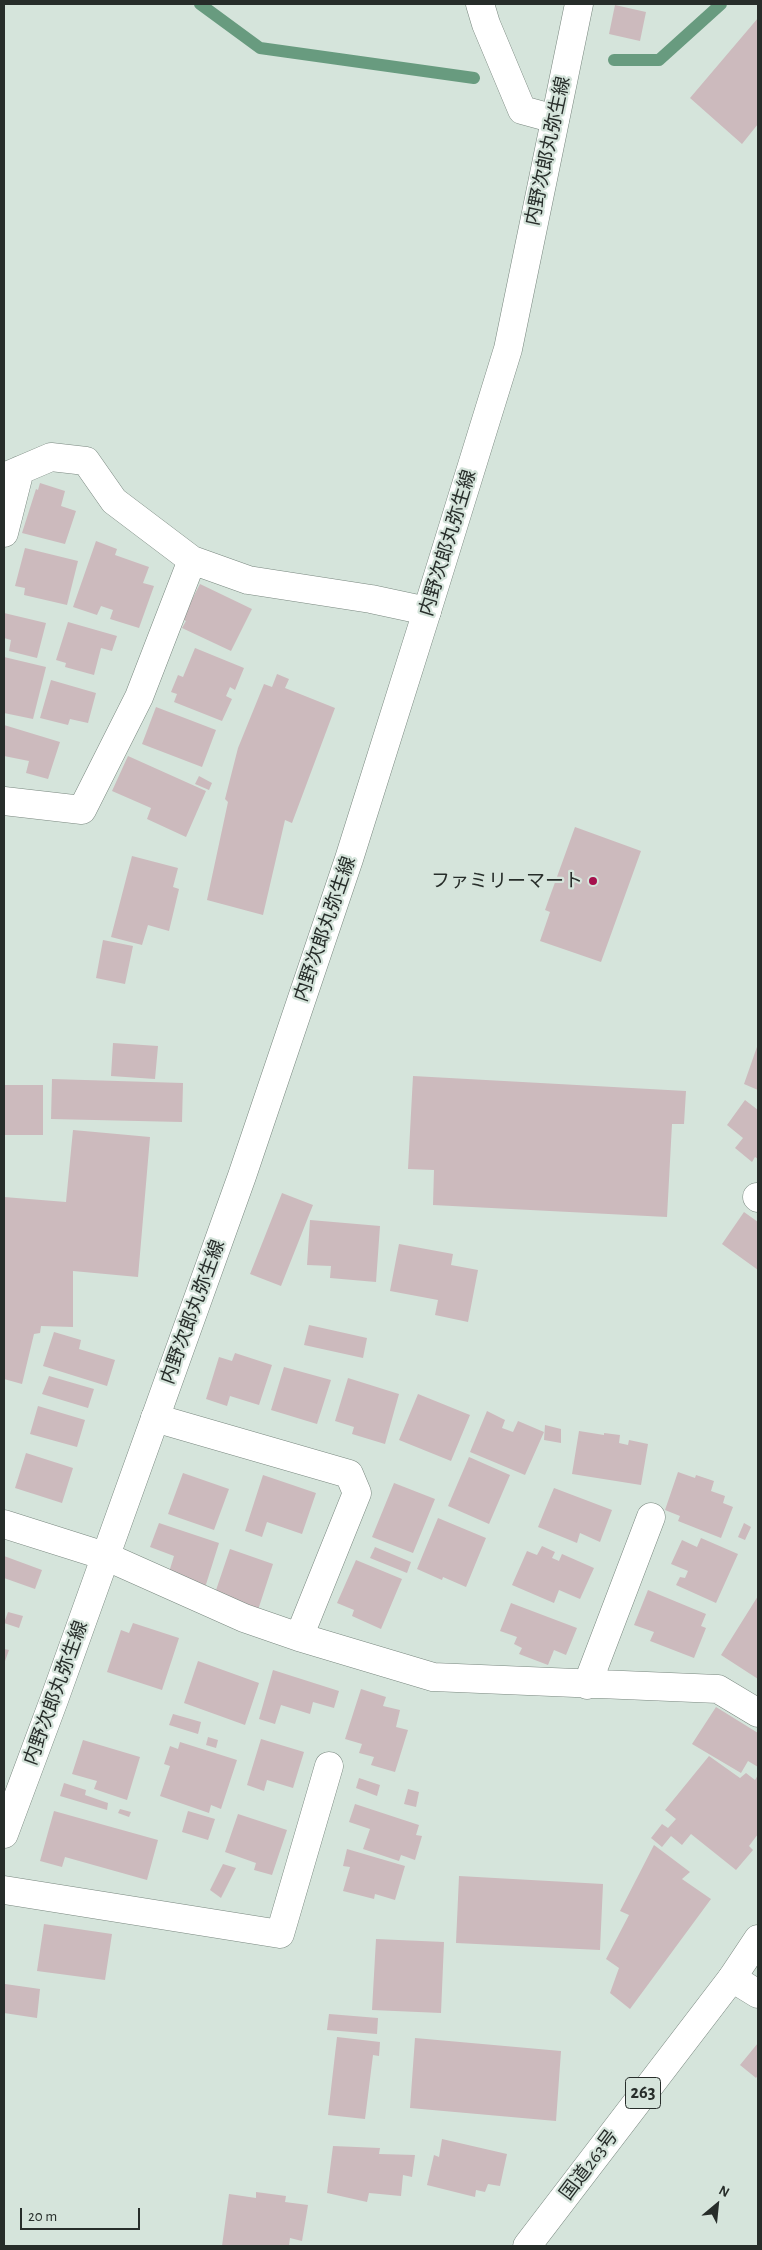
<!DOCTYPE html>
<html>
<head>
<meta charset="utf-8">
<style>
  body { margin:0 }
  #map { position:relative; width:762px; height:2250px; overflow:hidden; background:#d5e4db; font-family:"Alegreya Sans",sans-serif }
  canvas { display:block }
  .frame { position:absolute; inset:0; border:5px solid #272d2a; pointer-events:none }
  .north { position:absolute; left:692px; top:2180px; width:50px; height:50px; -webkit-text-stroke:4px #d5e4db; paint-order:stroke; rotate:28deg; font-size:14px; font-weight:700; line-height:20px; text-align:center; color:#272d2a }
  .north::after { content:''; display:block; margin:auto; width:18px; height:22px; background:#272d2a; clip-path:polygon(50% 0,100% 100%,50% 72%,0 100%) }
  .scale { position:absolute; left:20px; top:2208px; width:120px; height:22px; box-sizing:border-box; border:2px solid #272d2a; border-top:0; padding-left:6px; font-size:15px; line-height:18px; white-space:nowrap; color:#272d2a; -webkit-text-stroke:4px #d5e4db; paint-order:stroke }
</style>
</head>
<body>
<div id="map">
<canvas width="762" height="2250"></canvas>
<div class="frame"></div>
<div class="north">N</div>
<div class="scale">20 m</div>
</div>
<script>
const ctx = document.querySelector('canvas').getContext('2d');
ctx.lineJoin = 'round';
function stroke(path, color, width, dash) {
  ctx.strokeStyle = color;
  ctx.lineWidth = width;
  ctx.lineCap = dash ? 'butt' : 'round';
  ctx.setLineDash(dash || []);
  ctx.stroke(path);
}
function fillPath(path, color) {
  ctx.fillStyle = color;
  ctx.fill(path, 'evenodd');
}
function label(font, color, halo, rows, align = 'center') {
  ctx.font = font + ' "Alegreya Sans","Noto Sans JP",sans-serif';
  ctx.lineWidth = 4.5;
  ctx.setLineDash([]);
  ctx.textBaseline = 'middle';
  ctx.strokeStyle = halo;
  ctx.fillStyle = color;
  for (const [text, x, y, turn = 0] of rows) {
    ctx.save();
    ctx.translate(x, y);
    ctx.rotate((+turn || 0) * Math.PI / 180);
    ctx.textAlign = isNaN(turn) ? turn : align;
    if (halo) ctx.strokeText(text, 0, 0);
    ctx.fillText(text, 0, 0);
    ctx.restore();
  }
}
const stream = new Path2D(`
  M200,4L260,48L474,78
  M614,60H659L721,4`);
const building = new Path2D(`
  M615,5L646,12L640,41L609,34Z
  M758,18V124L742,144L690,98Z
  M40,483L65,491L61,506L76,511L65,544L22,533L36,489L38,490Z
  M96,541L117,549L115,555L149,567L143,583L154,586L139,628L110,619L113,610L101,606L97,615L73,607Z
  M25,548L78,561L67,605L24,595L25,588L15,586Z
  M200,584L252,609L231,651L182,628L186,621L182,619Z
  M4,613L46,623L37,658L9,651L11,640L4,638Z
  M68,622L117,636L112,651L101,648L94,675L65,667L66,663L56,660Z
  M195,648L244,668L235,690L230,687L226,696L232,699L222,721L174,702L177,694L171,692L178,675L183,677Z
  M4,657L46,667L33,719L4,713Z
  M277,674L289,679L285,688L335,708L292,823L285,820L263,915L207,900L228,802L225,799L238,748L264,684L272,687Z
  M51,680L96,693L88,723L70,719L68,725L40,718Z
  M156,707L216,730L202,767L142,744Z
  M4,725L60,742L48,779L26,773L29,761L4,756Z
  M128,756L206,791L186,837L147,819L151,808L112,791Z
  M199,776L212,783L209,790L195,784Z
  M575,827L641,851L601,962L540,941L550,912L545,910Z
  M132,856L178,868L173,887L179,889L169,931L148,925L142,945L111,937Z
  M103,940L133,946L125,984L96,978Z
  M113,1043L158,1046L155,1079L111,1076Z
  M758,1044V1090L744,1084Z
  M413,1076L686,1091L684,1124H672L667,1217L433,1205L434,1170L408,1169Z
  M52,1079L183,1083L182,1122L51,1119Z
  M4,1085H43V1135H4Z
  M745,1100L758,1110V1159L755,1157L752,1162L735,1148L743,1138L727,1125Z
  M73,1130L150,1137L138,1277L73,1271V1327L41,1326L40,1333L34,1334L22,1384L4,1379V1197L66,1202Z
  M282,1193L313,1205L281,1286L250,1274Z
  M744,1212L758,1222V1270L722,1244Z
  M310,1220L380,1226L376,1282L330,1278L331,1266L307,1265Z
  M399,1244L453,1254L451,1265L478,1270L468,1322L435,1315L438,1300L390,1291Z
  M309,1325L367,1338L363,1358L304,1345Z
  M54,1332L81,1340L79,1349L115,1360L107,1386L43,1366Z
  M235,1353L272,1365L259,1405L230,1396L227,1406L206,1399L219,1357L232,1361Z
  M284,1367L331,1380L317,1424L271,1410Z
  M49,1376L94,1389L88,1408L42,1394Z
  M348,1378L399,1394L385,1444L352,1434L354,1427L335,1421Z
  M418,1394L470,1415L451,1461L399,1440Z
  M38,1406L85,1420L77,1447L30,1434Z
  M487,1411L505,1420L502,1428L513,1432L518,1421L544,1432L525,1475L470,1452Z
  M545,1425L561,1429V1443L544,1440Z
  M579,1431L604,1435V1433L620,1435L619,1443L628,1445L629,1440L648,1444L641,1485L572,1474Z
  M26,1453L73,1468L62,1503L15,1488Z
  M469,1457L510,1475L489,1524L448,1506Z
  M678,1472L695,1478L696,1475L714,1481L711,1491L725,1496L723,1503L733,1507L721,1538L678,1521L680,1516L665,1510Z
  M183,1473L229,1489L214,1530L168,1514Z
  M263,1475L316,1493L302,1534L267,1522L262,1537L245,1531Z
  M394,1483L435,1499L413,1553L372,1537Z
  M554,1488L612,1510L600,1542L580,1533L577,1543L538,1527Z
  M438,1518L486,1538L466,1587L443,1577L442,1580L417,1569Z
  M159,1523L219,1543L203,1594L166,1582L174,1556L150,1547Z
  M744,1523L751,1527L745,1540L738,1537Z
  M701,1538L738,1554L716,1603L676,1585L680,1577L685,1578L688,1571L671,1564L682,1540L697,1547Z
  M542,1546L555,1552L552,1558L559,1561L562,1554L594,1568L580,1599L559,1590L554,1603L512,1585L527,1551L537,1555Z
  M375,1547L411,1562L407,1573L370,1558Z
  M230,1549L273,1564L258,1610L214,1596Z
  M4,1556L42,1570L35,1589L4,1578Z
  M356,1560L402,1579L381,1629L352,1616L354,1610L337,1603Z
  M648,1590L706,1614L701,1626L706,1628L694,1658L650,1641L654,1632L634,1625Z
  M758,1596V1679L721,1655Z
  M511,1603L577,1628L566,1655L554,1650L548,1665L519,1654L522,1648L514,1644L517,1637L500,1631Z
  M8,1612L23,1616L19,1628L4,1623Z
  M133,1623L179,1638L162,1690L107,1672L121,1630L129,1633Z
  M4,1649L9,1650L4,1664Z
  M198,1661L259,1683L245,1725L184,1703Z
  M273,1670L339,1691L334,1708L313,1702L310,1714L281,1705L275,1724L259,1719Z
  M361,1689L386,1697L383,1706L400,1710L396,1727L408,1730L395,1772L371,1765L374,1757L359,1753L362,1744L345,1739Z
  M716,1707L758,1733V1767L748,1761L741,1773L692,1744Z
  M173,1714L201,1722L198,1734L169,1725Z
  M208,1737L218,1740L216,1748L206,1745Z
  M261,1739L304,1752L293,1788L267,1780L264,1791L247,1785Z
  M83,1740L140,1757L127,1800L94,1789L97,1781L72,1774Z
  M180,1742L237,1760L221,1809L211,1805L209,1813L160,1796L170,1766L164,1764L170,1746L178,1749Z
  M709,1756L740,1778L746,1773L755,1780L758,1775V1834L749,1846L753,1850L736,1870L691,1834L682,1845L671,1836L662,1847L651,1838L662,1824L668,1828L676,1819L665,1810Z
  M359,1778L380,1785L377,1796L356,1788Z
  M64,1783L86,1790L85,1795L108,1803L107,1810L60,1796Z
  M408,1789L419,1792L416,1807L404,1804Z
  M355,1804L419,1825L416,1835L422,1836L415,1860L401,1855L399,1861L363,1849L370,1829L349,1822Z
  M120,1809L131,1812L129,1817L118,1813Z
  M54,1811L158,1840L147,1880L65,1857L62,1867L40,1861Z
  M188,1811L215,1819L208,1840L182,1832Z
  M238,1814L287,1830L272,1875L254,1870L256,1863L225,1852Z
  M654,1845L690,1872L682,1879L711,1899L630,2009L610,1993L619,1968L606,1959L629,1915L620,1911Z
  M347,1849L405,1866L395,1900L375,1894L374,1899L343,1891L350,1867L343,1866Z
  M223,1864L236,1868L221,1898L210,1890Z
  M459,1876L603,1884L600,1950L456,1943Z
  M44,1924L112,1934L105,1980L37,1971Z
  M376,1939L444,1942L441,2013L372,2010Z
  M5,1984L40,1989L37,2018L4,2013Z
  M329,2014L378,2018L377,2034L327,2030Z
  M337,2037L380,2042L379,2056L373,2055L365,2119L328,2115Z
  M415,2038L561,2051L556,2121L410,2108Z
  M758,2043V2075L756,2078L740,2065Z
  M442,2139L507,2154L500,2186L488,2184L485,2192L476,2190L475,2197L427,2185L434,2155L439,2157Z
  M333,2146L380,2148L379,2154L415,2155L412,2177L403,2175L401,2196L369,2193L367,2202L327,2193Z
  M256,2192L286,2196L285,2202L308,2205L302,2241L290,2238L289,2246H222L229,2194L256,2198Z`);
const street = new Path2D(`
  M480,4L486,24L522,110L555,119
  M4,477L51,457L86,461L114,501L192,560L248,580L371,599L427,611
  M4,533L20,470
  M4,801L82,810L139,697L192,560
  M757,1197L758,1198
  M155,1418L349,1474L357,1493L299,1637
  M4,1524L105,1556L244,1618L299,1637L433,1677L718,1689L758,1713
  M587,1685L651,1517
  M4,1890L280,1934L329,1766
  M732,1978L758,1994`);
const secondary = new Path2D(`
  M4,1834L54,1700L242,1176L349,859L427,611L508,349L579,4`);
const highway = new Path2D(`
  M527,2246L732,1978L758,1939`);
const markers = [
  [593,881,5,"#a5114d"]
];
const shields = [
  [643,2093,35]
];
const shieldNames = [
  ["263",643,2093]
];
const streetNames = [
  ["内野次郎丸弥生線",548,151,-78],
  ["内野次郎丸弥生線",448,543,-73],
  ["内野次郎丸弥生線",325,929,-71],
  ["内野次郎丸弥生線",193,1312,-70],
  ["内野次郎丸弥生線",56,1693,-70],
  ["国道263号",589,2165,-53]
];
const poiNames = [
  ["ファミリーマート",583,881]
];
stroke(stream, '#689b7f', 12);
fillPath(building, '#ccbabd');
stroke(street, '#79877f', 29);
stroke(secondary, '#79877f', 29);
stroke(highway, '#79877f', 29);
stroke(street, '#fff', 28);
stroke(secondary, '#fff', 28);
stroke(highway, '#fff', 28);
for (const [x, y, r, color] of markers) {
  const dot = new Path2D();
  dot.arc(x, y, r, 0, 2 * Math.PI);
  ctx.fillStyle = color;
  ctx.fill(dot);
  stroke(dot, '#d5e4db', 2);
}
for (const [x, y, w] of shields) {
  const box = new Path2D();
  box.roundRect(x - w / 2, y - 15.5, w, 31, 4);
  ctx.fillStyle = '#d5e4db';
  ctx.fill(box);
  stroke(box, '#272d2a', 1);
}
label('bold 18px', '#272d2a', null, shieldNames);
label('19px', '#272d2a', '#d5e4db', streetNames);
label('19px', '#272d2a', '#d5e4db', poiNames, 'right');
</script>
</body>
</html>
